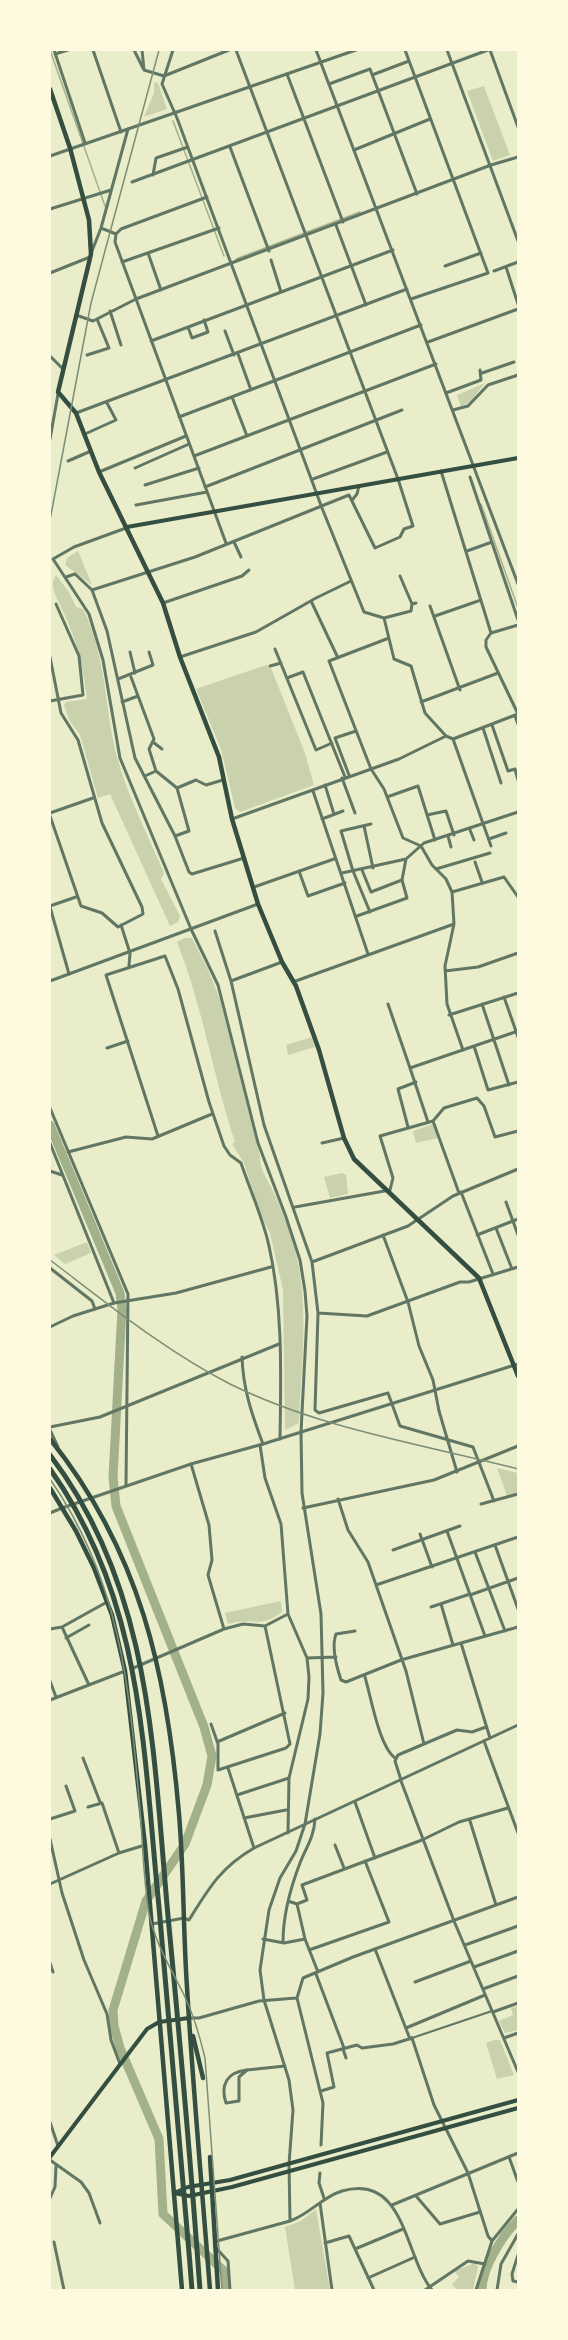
<!DOCTYPE html>
<html>
<head>
<meta charset="utf-8">
<style>
  body { margin:0 }
  #map { position:relative; width:568px; height:2340px; overflow:hidden; background:#e9edc9; font-family:Poppins,sans-serif }
  canvas { display:block }
  .frame { position:absolute; inset:0; border:51px solid #fefae0; pointer-events:none }
</style>
</head>
<body>
<div id="map">
<canvas width="568" height="2340"></canvas>
<div class="frame"></div>
</div>
<script>
const ctx = document.querySelector('canvas').getContext('2d');
ctx.lineJoin = 'round';
function fillPath(path, color) {
  ctx.fillStyle = color;
  ctx.fill(path, 'evenodd');
}
function stroke(path, color, width, dash) {
  ctx.strokeStyle = color;
  ctx.lineWidth = width;
  ctx.lineCap = dash ? 'butt' : 'round';
  ctx.setLineDash(dash || []);
  ctx.stroke(path);
}
const green = new Path2D(`
  M154,82L158,83L167,109L144,117L154,93Z
  M484,86L510,155L493,161L467,91Z
  M485,383L471,401L461,407L457,395Z
  M78,551L92,585L65,565L67,558Z
  M56,575L69,592L76,607L83,609C107,656 104,708 117,757C128,797 148,835 164,873L161,879L180,916L178,922L170,926L110,794L98,798L80,735L69,720L64,705L66,702L87,699C82,659 76,637 58,601C54,591 50,585 56,575Z
  M266,665L271,668L305,753L314,785L240,812L235,808L221,749L196,689Z
  M185,938H192L210,974L220,1000L260,1156C260,1171 266,1176 272,1189C282,1211 292,1235 297,1258C309,1313 301,1367 299,1423L285,1430L283,1290L270,1233L259,1211L244,1163L232,1144L235,1142C213,1076 203,1007 177,942Z
  M312,1037L315,1047L288,1055L286,1045Z
  M433,1124L438,1138L416,1143L413,1131Z
  M342,1173L346,1175L348,1194L330,1198L324,1177Z
  M87,1242L91,1253L65,1264L54,1255Z
  M497,1468L518,1473V1492L507,1496Z
  M281,1601L282,1612C260,1629 252,1617 228,1624L225,1613Z
  M518,2006V2030L505,2033L499,2021L513,2015L511,2008Z
  M494,2040H500L514,2075L497,2079L486,2043Z
  M316,2209L330,2290H295L285,2227L301,2221Z
  M475,2263L478,2267L473,2290H457L452,2284L459,2277L454,2271Z`);
const stream = new Path2D(`
  M50,50L105,206
  M173,121L224,256
  M236,259L360,212
  M481,504L518,608`);
const river = new Path2D(`
  M50,1125L120,1293L122,1309L113,1477L116,1506L204,1727L212,1756L207,1785L185,1844L146,1901L113,2010L114,2026L120,2048L159,2139L163,2214L225,2272L226,2290
  M482,2290C482,2268 502,2236 518,2220`);
const pedestrian = new Path2D(`
  M412,2038L492,2011`);
const minor = new Path2D(`
  M54,50L85,143
  M93,50L121,132
  M134,50L143,68
  M142,50L144,70L164,76L229,50
  M173,50L162,84L177,118L322,508L364,612L384,618L411,611L412,604L416,603
  M405,50L488,273L411,299
  M447,50L518,241
  M490,50L518,127
  M55,54L68,50
  M287,74L343,222
  M372,75L409,61
  M329,84L370,69L417,194
  M230,147L269,251
  M354,150L430,119
  M153,175L156,158L188,147
  M132,182L488,50
  M207,197L121,229L116,234L115,242L226,543
  M50,209L111,190
  M336,225L366,305
  M101,228L116,234
  M92,251L101,228L128,129
  M148,253L161,290
  M271,260L281,292
  M122,262L219,228
  M445,266L481,253
  M506,267L518,304
  M494,271L518,262
  M50,273L90,257
  M110,311L121,345
  M76,315L93,321L136,299L491,165L518,157
  M188,327L192,338L208,332L204,320
  M225,331L234,355
  M151,341L393,250
  M428,342L518,309
  M238,354L251,390
  M87,355L109,348L97,319
  M50,356L62,368
  M482,373L514,362
  M446,393L481,380L480,370
  M232,397L247,436
  M453,410L468,406L488,385L518,375
  M76,413L407,289
  M179,417L421,325
  M85,434L116,420L107,403
  M194,456L436,364
  M68,461L91,451
  M135,468L189,444
  M441,471L491,633L486,640V647L518,714L453,739
  M99,472L186,436
  M470,477L518,620
  M313,479L387,452
  M145,485L199,468
  M205,487L402,410
  M353,499L357,494L359,486
  M136,505L207,492
  M234,542L241,557
  M467,551L492,542
  M400,576L412,604
  M66,577L75,574L92,590L107,631L135,758L175,836L189,872L192,874L244,858
  M92,590L195,557L349,495L375,548L400,537L404,529L413,526L398,479L236,50
  M163,603L242,576L249,570
  M312,603L338,658
  M430,606L460,690
  M435,616L481,600
  M384,618L394,659L411,666L425,713L446,736L453,739L491,846
  M491,633L518,625
  M389,638L329,661L371,769L384,789L403,838L421,846L432,865L446,879L452,892L454,924L445,966L447,1004L463,1050
  M275,649L316,750L332,743
  M130,652L135,673
  M50,657L61,713L78,740L102,823L142,907L143,914L118,927L102,913L81,906L50,816
  M180,657L256,632L316,598L351,581
  M270,666L281,663
  M131,677L154,739L149,749L156,771L145,776
  M287,678L303,672L345,777
  M118,679L153,665L149,652
  M50,701L83,695L79,656L56,604
  M122,702L138,696
  M421,702L498,673
  M515,716L518,724
  M492,725L508,771L515,769L518,780
  M483,728L501,783
  M153,742L162,749
  M156,771L177,788L189,831L175,836
  M349,775L335,738L356,731
  M342,778L355,813
  M325,785L334,814
  M177,788L196,780L206,785L223,780
  M313,791L368,954
  M387,797L418,786L435,840
  M50,813L93,798
  M427,815L446,811L454,835
  M232,819L399,759L446,736
  M322,819L343,811
  M364,826L373,868
  M470,830L474,840
  M448,836L451,847
  M489,839L506,833
  M475,862L482,882
  M436,869L490,853
  M362,870L371,892L402,880
  M299,871L308,896L345,883
  M342,873L406,859L424,843L518,812
  M254,887L334,859
  M452,892L504,877L518,897
  M50,906L76,897
  M50,907L69,974
  M370,912L353,871L341,831L371,824
  M357,916L407,898L402,880L406,859
  M121,925L130,953L129,966
  M215,931L231,981
  M282,962L231,981L264,1125L312,1262L408,1226L453,1196L518,1169
  M445,971L478,967L518,953
  M293,982L454,924
  M504,997L518,1037
  M388,1004L410,1068
  M482,1004L509,1085
  M449,1015L518,993
  M474,1046L488,1090L518,1082
  M107,1048L128,1041
  M50,1108L128,1294L126,1485
  M433,1121L459,1193
  M428,1122L410,1068L518,1031
  M408,1127L398,1089L416,1082
  M158,1136L106,975L165,956L178,989L209,1102L224,1146L230,1155L241,1163C250,1190 263,1218 269,1246C283,1308 281,1375 280,1439
  M50,1143L114,1303L176,1293L271,1267
  M322,1143L344,1138
  M68,1152L126,1137L152,1139L212,1114
  M50,1171L62,1175
  M461,1192L493,1274
  M506,1202L518,1235
  M295,1207L390,1190L393,1178L380,1136L433,1121L444,1108L477,1098L484,1106L495,1137L518,1131
  M496,1228L512,1269
  M383,1235L408,1302L419,1346L433,1380L439,1411L457,1472
  M477,1235L518,1219
  M312,1262L318,1313L315,1410L319,1413L388,1393L400,1426L473,1447L494,1501
  M50,1268L92,1301L95,1309
  M318,1313L367,1316L460,1282H469L518,1267
  M242,1357C243,1389 252,1415 263,1444
  M50,1427L100,1417L279,1344
  M260,1445L265,1478L281,1524L288,1614L307,1658L309,1677L308,1699L289,1778L288,1833
  M191,1464L209,1525L212,1560L208,1575L224,1629
  M338,1499L348,1530L368,1562L406,1671L424,1744
  M481,1504L518,1494
  M303,1508L434,1480L518,1446
  M50,1513L62,1508
  M447,1531L485,1636
  M420,1534L432,1567
  M495,1545L518,1609
  M393,1550L460,1526
  M475,1552L505,1631
  M376,1585L518,1537
  M470,1595L518,1578
  M441,1604L453,1645
  M431,1607L470,1594
  M62,1627L89,1685
  M50,1629L62,1627L107,1602
  M355,1631L336,1634C331,1647 337,1668 341,1680L346,1682L401,1660L461,1643
  M66,1638L89,1625
  M307,1658L336,1657
  M131,1669L224,1629L243,1624L265,1626L288,1614
  M365,1677C371,1697 379,1746 395,1758
  M50,1681L56,1697
  M50,1700L125,1671
  M211,1724L218,1744V1770L286,1748L290,1744L265,1626
  M490,1738L461,1643L518,1627
  M484,1741L518,1833
  M217,1742L285,1713
  M83,1758L100,1802
  M228,1768L254,1848
  M401,1780L395,1761L398,1755L457,1730L472,1732L486,1727
  M401,1781L454,1921L518,2072
  M237,1795L289,1778
  M355,1802L375,1858
  M88,1807L102,1803L119,1853
  M244,1818L286,1810
  M50,1819L75,1811L66,1786
  M470,1821L496,1905
  M50,1839L62,1893L84,1960L107,2014L111,2040L120,2064
  M335,1845L344,1868
  M50,1884L119,1853L145,1845
  M288,1901L297,1904L305,1939
  M297,1904L307,1900L302,1885L422,1840L459,1822L508,1808
  M263,1939L284,1943L305,1939L318,1972
  M283,1942C283,1915 290,1889 300,1863C306,1847 314,1838 315,1819
  M465,1945L518,1926
  M375,1949L410,2039
  M309,1950L389,1922L365,1861
  M50,1963L53,1972
  M474,1967L518,1951
  M316,1974L344,2048
  M415,1982L471,1961
  M483,1989L518,1976
  M493,2012L518,2003
  M189,2018H199L259,2001L296,1998
  M406,2028L485,1995
  M504,2038L518,2033
  M343,2049L346,2058
  M247,2070L239,2077V2101L226,2103C220,2085 227,2072 247,2070Z
  M321,2091L334,2087L327,2053L357,2045L362,2048L393,2044L412,2038
  M50,2122L58,2146
  M321,2145L323,2103L297,1998L303,1978L353,1957L518,1897
  M509,2157L518,2182
  M50,2160L81,2182L89,2193L100,2223
  M320,2173L319,2183L324,2198
  M416,2196L440,2224L480,2212
  M50,2198L55,2187L56,2166
  M217,2241L290,2221
  M54,2242L64,2290
  M325,2243L349,2236L374,2290
  M217,2249L228,2261L230,2290
  M355,2249L403,2229
  M518,2255L512,2274L513,2281L518,2282
  M368,2278L415,2257
  M425,2290L468,2261L485,2264
  M497,2290L501,2264L518,2234`);
const tertiary = new Path2D(`
  M316,50L518,584
  M50,156L356,50
  M50,439L58,394
  M126,528L74,547L53,559L89,614L103,660L120,758L191,929L218,985L258,1143L286,1217L300,1260L305,1291L307,1316L301,1432L302,1493L321,1614L323,1693L320,1734L305,1824L296,1851L280,1878L269,1910L260,1970L264,2000L289,2080L293,2110L289,2164L290,2221C310,2214 322,2197 342,2191C406,2173 404,2256 432,2290
  M50,981L258,904
  M50,1327L73,1316L114,1303
  M50,1430L58,1447
  M62,1508L191,1464L263,1444L518,1364
  M152,1924L184,1918L189,1920C209,1888 220,1868 254,1848L518,1725
  M412,2038L434,2105L468,2173L488,2236L492,2241
  M247,2070L285,2066
  M320,2203L332,2290
  M392,2205L518,2153
  M476,2290L492,2241L518,2209`);
const secondary = new Path2D(`
  M127,527L518,458
  M50,2157L147,2029L159,2022L189,2018
  M174,2193L188,2187L230,2180L518,2100
  M174,2193L189,2196L232,2187L518,2108`);
const primary = new Path2D(`
  M50,89L70,148L89,220L91,254L58,392L76,413L99,472L163,603L180,657L219,757L232,819L258,904L282,962L296,986L319,1050L344,1138L354,1159L479,1278L518,1376
  M50,1439C140,1551 167,1673 179,1814C184,1872 183,1929 187,1987C193,2088 202,2189 210,2290
  M50,1488L76,1531L94,1568L112,1615L125,1671L145,1845L182,2290
  M193,2036L203,2078
  M210,2157L218,2290`);
const motorway = new Path2D(`
  M50,1455C153,1590 153,1754 168,1916C180,2041 191,2166 200,2290
  M50,1469C144,1601 143,1751 159,1907C171,2034 182,2162 192,2290`);
const rail = new Path2D(`
  M50,520L91,303L159,50
  M50,1260C107,1303 165,1351 230,1384C321,1429 421,1444 518,1469
  M50,1479C124,1586 130,1697 141,1822C143,1853 144,1884 149,1913C155,1944 172,1970 185,1997C194,2016 200,2037 205,2058L222,2290`);
fillPath(green, '#cad2ad');
stroke(stream, '#a3b18a', 1.5);
stroke(river, '#a3b18a', 9);
stroke(pedestrian, '#617663', 2);
stroke(minor, '#617663', 3);
stroke(tertiary, '#617663', 3);
stroke(secondary, '#344e41', 4);
stroke(primary, '#344e41', 4.5);
stroke(motorway, '#344e41', 5);
stroke(rail, '#7c8e77', 1.5);
</script>
</body>
</html>
